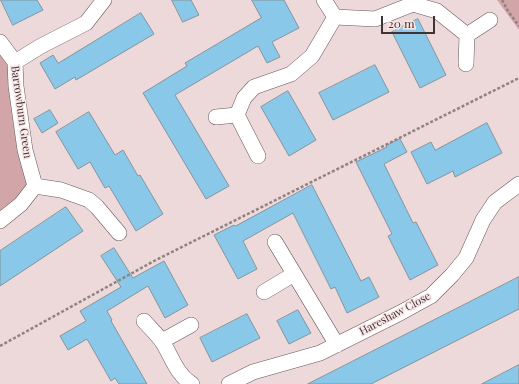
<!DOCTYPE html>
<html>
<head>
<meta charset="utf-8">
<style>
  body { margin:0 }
  #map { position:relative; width:519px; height:384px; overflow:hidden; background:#edd8da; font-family:"Playfair Display",serif }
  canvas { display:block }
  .scale { position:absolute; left:381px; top:16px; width:54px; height:18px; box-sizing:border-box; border:2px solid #3d3535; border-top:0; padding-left:5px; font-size:12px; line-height:14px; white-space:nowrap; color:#3d3535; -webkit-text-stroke:3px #fae6e7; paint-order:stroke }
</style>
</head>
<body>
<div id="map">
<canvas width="519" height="384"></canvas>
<div class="scale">20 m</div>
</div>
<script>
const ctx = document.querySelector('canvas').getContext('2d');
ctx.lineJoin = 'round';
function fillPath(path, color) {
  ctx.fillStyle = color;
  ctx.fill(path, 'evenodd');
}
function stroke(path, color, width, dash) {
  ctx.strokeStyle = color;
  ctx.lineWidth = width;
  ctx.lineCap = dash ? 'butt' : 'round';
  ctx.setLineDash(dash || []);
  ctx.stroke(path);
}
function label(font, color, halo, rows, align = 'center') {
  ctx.font = font + ' "Playfair Display",serif';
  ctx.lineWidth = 3;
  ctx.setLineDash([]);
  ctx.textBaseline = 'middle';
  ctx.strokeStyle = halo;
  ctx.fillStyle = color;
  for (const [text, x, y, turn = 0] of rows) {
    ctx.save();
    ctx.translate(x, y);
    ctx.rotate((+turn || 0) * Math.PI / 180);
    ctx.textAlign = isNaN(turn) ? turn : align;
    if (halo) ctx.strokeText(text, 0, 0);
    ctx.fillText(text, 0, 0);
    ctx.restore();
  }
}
const green = new Path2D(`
  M497,0H519V30Z
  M0,42L15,62L35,186L0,221Z`);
const building = new Path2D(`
  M1,0H37L43,10L13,25Z
  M172,0H191L199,15L183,22Z
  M252,0H284L299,28L272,42L280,57L267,63L258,46L175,95L229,186L206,199L143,93L187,66L185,63L261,18Z
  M141,13L154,34L76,80L75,77L55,89L40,63L53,55L58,63Z
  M418,19L446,75L420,88L392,32Z
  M375,65L389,92L333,120L319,93Z
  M288,91L316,140L289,156L261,107Z
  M50,110L58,123L42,133L34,119Z
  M89,112L115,155L123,150L138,176L140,175L163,214L136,231L109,186L105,188L90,162L78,169L56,132Z
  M487,123L502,153L455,177L453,171L427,184L411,152L431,142L435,150Z
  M400,139L407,152L384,164L413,223L416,222L438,265L410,280L388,236L392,234L356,162L387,147L386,146Z
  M312,185L361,281L369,277L379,297L347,313L335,287L331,289L293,213L243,241L257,269L238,279L214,235L234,225L235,226Z
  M66,207L83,231L0,286V251Z
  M114,248L133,278L164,261L188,305L165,318L148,286L107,311L112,320L111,321L147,384H119L115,378L111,381L87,339L68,350L60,336L86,321L80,311L121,287L101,256Z
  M519,277V309L371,384H308Z
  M298,310L311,333L289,344L277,321Z
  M247,314L260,338L212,362L200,338Z
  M519,365V384H482Z`);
const path = new Path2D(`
  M502,0L508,11L519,26
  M0,346L154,261L519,78`);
const street = new Path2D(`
  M324,0L335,17
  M335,17L375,19L413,4L437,11L467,35L466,64
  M467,35L490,20
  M0,42L15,62L16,86L25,150L35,186L21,204L0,221
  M15,62L41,46L86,23L104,0
  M216,117L237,115
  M258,156L237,115L244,98L254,87L291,74L312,56L335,17
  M35,186L61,190L89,200L97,207L119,233
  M275,242L337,345
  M264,292L294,274
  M144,321C150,328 158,335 163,343C172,357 176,374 192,384
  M162,341L191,325
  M229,384L253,372L320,353L400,313L431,296L452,275L466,258L483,220L495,202L519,184`);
const streetNames = [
  ["Barrowburn Green",21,112,82],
  ["Hareshaw Close",395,314,-28]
];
fillPath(green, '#d2a6a9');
fillPath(building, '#89c8e9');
stroke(building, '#84949d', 1);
stroke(street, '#685758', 16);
stroke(path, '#908182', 2.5, [3, 2]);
stroke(street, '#fff', 15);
label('11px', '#3d3535', '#fae6e7', streetNames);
</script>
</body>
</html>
